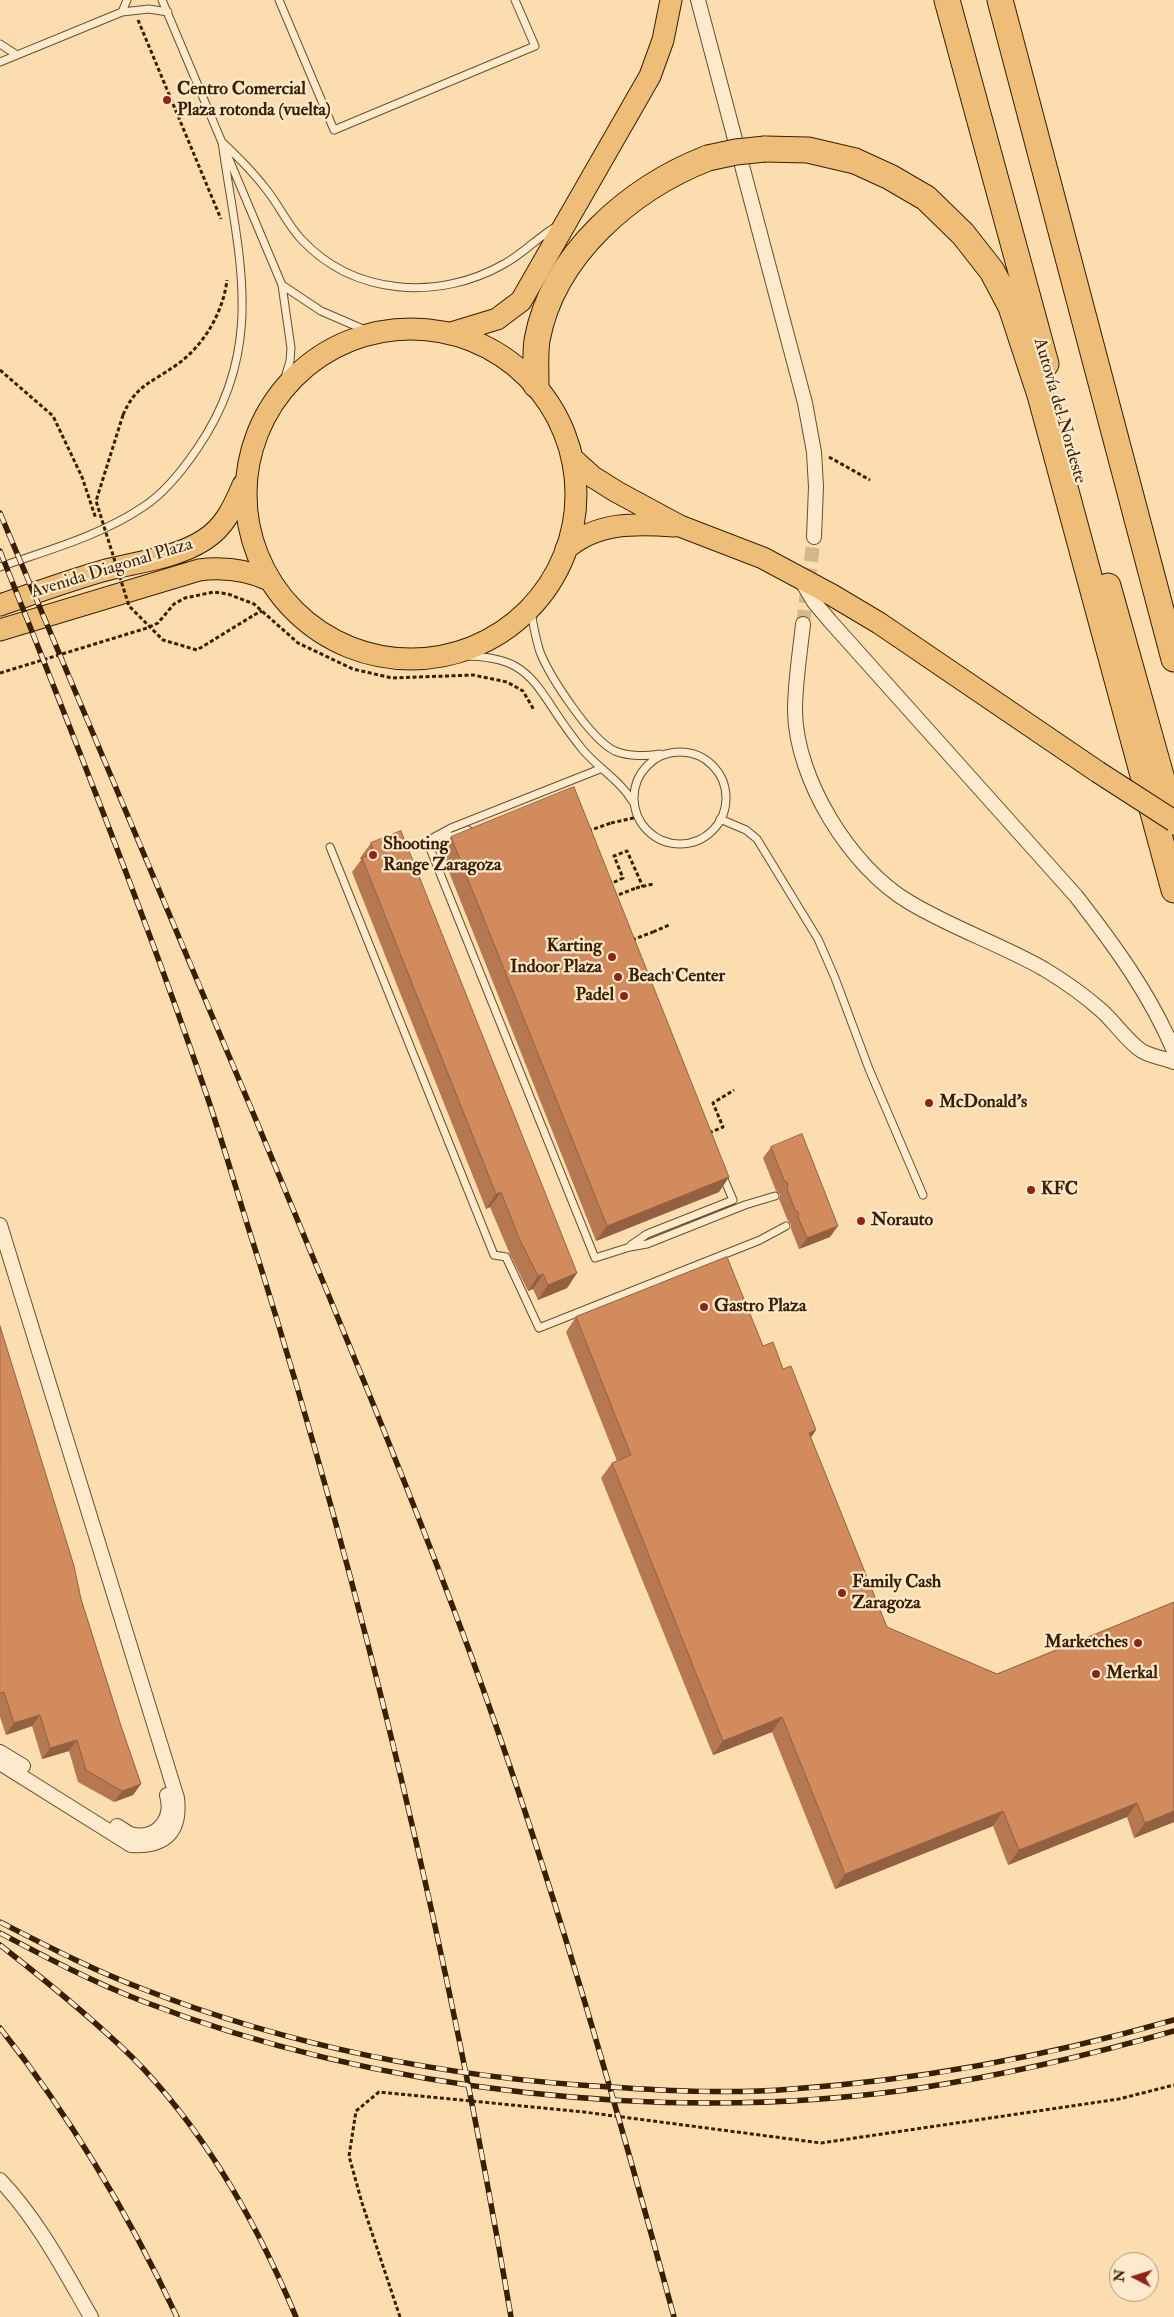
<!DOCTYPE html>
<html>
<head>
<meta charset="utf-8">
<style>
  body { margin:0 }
  #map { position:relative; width:1174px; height:2317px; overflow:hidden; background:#fcddaf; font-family:"IM FELL Double Pica",serif }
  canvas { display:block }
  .north { position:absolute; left:1109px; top:2252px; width:50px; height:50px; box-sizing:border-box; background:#fde9cb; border:1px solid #ae987a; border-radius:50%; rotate:275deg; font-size:14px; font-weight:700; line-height:20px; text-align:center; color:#381f00 }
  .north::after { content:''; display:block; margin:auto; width:18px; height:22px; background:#8f2418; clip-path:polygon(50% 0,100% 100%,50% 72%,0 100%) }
</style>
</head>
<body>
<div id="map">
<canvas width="1174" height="2317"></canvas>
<div class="north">N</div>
</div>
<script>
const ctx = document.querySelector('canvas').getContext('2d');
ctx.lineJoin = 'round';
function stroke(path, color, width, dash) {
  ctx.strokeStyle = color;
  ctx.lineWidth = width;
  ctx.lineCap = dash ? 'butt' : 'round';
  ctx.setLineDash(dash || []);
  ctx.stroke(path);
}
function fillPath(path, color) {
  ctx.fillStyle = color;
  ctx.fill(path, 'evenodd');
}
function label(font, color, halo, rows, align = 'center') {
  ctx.font = font + ' "IM FELL Double Pica",serif';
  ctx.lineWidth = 4.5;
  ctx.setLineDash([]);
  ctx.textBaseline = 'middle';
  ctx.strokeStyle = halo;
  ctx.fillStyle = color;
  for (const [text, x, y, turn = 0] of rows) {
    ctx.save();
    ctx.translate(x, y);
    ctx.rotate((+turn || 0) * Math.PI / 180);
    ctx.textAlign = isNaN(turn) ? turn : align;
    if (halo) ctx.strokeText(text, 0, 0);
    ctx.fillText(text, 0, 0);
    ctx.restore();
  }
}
const minorTunnel = new Path2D(`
  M803,624L814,537`);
const path = new Path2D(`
  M138,20L221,219
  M0,370L53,416L82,477L96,519
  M123,415C136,385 151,383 175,366C203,347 223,313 227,280
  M829,457L870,480
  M254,615L262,611
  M0,673L147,628L158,623L174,604L185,598L214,592L228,594L254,604L298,643L353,669L392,678L473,675L507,682L523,691L534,710
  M611,823L638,817
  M608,885L623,878L614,856L627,851L643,887
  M636,888L653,884
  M653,932L669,925
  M670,974L686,968
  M709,1133L723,1127L713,1103L734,1090
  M400,2317L362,2203L349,2156L356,2111L379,2092L584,2112L821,2143L1119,2099L1174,2085`);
const service = new Path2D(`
  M162,0L282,285L291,348L290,361L280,395
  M279,0L334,130L535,46L515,0
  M122,12L127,0
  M0,44L17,55
  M0,62L122,12L149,9L168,12
  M222,142C238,157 253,172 266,189C279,205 287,224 301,239C354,296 439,301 504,264C523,254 538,237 557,226
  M282,285L321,311L372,333
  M0,567C48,550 100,536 143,507C165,493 182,471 197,449C268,346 238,256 222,142
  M530,607C533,622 535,637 540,652C550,677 591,740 615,751C630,757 645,756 660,754
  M440,657C539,649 530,686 583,750C599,769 621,781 633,802
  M634 798a46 46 0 1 1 92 0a46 46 0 1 1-92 0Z
  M600,769L451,828L427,841L595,1258L630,1247L647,1244L745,1205L775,1196
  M720,819L746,830L757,839L818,939L835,978L869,1069L923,1195
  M440,836H453L468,830
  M330,847L494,1255L506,1257L539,1328L760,1240L786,1226
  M631,1245L647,1234L733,1200L722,1174`);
const minor = new Path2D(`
  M698,0L805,403L814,452L816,487L814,537
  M801,580L814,602L830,621L1076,896C1114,945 1150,994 1174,1051
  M803,624C800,653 795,682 795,711C796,779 850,867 909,902C952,928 1000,944 1044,969C1064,981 1084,995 1102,1011C1115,1023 1125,1038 1139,1049C1147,1056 1164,1058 1174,1062
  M0,1225L177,1798C181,1832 165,1847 131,1845L0,1763
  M0,1752L23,1766
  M117,1826C121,1828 126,1832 130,1834C156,1841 174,1820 167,1795
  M0,2180C38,2220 64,2270 91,2317`);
const primary = new Path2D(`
  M246 494a165 165 0 1 1 330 0a165 165 0 1 1-330 0Z
  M451,333L497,319L521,301L650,76L663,40L671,0
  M572,458L593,477L617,492L680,526L763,558L832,595L879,623L1098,772
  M566,549C596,522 636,523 674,526
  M0,605C35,593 70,580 106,570C138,562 176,558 204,540C225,527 234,506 243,485
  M0,630L199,570C223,567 247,570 269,580`);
const motorway = new Path2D(`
  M947,0L1046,364
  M1000,0L1174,659
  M765,149L808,150L855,161L890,177L926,198L963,234L992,271L1011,307L1040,395L1174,890
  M536,385C536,370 535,355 537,340C553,254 631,188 708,158
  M1108,586L1174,822`);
const rail = new Path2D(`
  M0,513C85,715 171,917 256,1120C329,1296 403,1472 469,1650C549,1869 613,2093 674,2317
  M0,551C72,732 144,912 207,1096C225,1149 240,1203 257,1255C366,1603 450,1958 511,2317
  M0,1922C47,1946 93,1970 143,1989C292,2047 451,2078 610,2087C671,2091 732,2094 792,2089C924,2080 1048,2056 1174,2020
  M0,1933C47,1958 93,1982 142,2001C378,2092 670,2125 920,2088C1006,2075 1090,2055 1174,2031
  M0,1945C46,1981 91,2017 133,2058C205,2131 257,2223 296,2317
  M0,2028C70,2116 129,2215 177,2317`);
const pathBridge = new Path2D(`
  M123,415L96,501L129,606L163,640L197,650L254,615
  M588,831L611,823
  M613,897L636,888
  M632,940L653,932
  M648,983L670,974`);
const primaryBridge = new Path2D(`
  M1098,772L1174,821`);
const motorwayBridge = new Path2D(`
  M708,158L736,152L765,149`);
const wall = new Path2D(`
  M451,837L729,1177L719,1192L596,1241L441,852Z
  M371,843L577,1273L567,1288L538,1300L533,1289L528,1291L509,1252L490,1207L486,1209L352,872L361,860L360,858Z
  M771,1147L830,1237L799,1249L791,1229V1224L788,1221L779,1199L780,1194L776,1191L763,1158Z
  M576,1317L763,1346L811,1438L887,1627L997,1674L1174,1602V1822L1134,1838L1127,1817L1008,1865L993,1826L835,1889L772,1732L713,1755L601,1478L612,1463L617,1461L566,1332Z
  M0,1326L81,1599L121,1726L141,1784L133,1795L114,1802L78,1782L69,1751L42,1759L32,1726L6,1735L0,1717Z`);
const shadedWall = new Path2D(`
  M729,1177L719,1192L596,1241L607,1226Z
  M501,1192L490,1207L486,1209L496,1194Z
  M838,1226L830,1237L799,1249L807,1238Z
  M577,1273L567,1288L538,1300L548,1285Z
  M543,1274L533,1289L528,1291L538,1276Z
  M816,1430L806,1445L809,1433Z
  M40,1715L32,1726L6,1735L14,1723Z
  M782,1717L772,1732L713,1755L723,1741Z
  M77,1740L69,1751L42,1759L50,1748Z
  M141,1784L133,1795L114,1802L122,1791Z
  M1137,1803L1127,1817L1008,1865L1019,1850Z
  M1003,1811L993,1826L835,1889L845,1874Z
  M1174,1811V1822L1134,1838L1145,1823Z`);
const building = new Path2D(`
  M574,787L729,1177L607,1226L451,837Z
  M401,831L577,1273L548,1285L543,1274L538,1276L519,1238L501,1192L496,1194L362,858L374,853L371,843Z
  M802,1134L838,1226L807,1238L798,1217L799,1213L795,1210L787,1188L788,1183L784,1180L771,1147Z
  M727,1257L763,1346L773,1342L783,1369L791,1366L816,1430L809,1433L887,1627L997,1674L1174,1602V1811L1145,1823L1137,1803L1019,1850L1003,1811L845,1874L782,1717L723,1741L612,1463L631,1455L576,1317Z
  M0,1326L74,1566L81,1599L121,1726L141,1784L122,1791L86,1770L77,1740L50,1748L40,1715L14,1723L4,1692L0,1693Z`);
const markers = [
  [167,100,5,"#8f2418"],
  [373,855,5,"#8f2418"],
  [612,957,5,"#8f2418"],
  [618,977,5,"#8f2418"],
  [624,996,5,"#8f2418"],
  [929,1103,5,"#8f2418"],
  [1031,1190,5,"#8f2418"],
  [861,1221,5,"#8f2418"],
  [704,1307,5,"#8f2418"],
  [842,1593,5,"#8f2418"],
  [1138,1643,5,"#8f2418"],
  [1096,1674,5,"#8f2418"]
];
const poiNames = [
  ["Centro Comercial",177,90],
  ["Plaza rotonda (vuelta)",177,111],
  ["Shooting",383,845],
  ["Range Zaragoza",383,866],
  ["Karting",602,947,"right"],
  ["Indoor Plaza",602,968,"right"],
  ["Beach Center",628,977],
  ["Padel",614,996,"right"],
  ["McDonald's",939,1103],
  ["KFC",1041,1190],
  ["Norauto",871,1221],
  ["Gastro Plaza",714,1307],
  ["Family Cash",852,1583],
  ["Zaragoza",852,1604],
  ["Marketches",1128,1643,"right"],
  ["Merkal",1106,1674]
];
const streetNames = [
  ["Autovía del Nordeste",1059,411,74],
  ["Avenida Diagonal Plaza",112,569,-17]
];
stroke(minorTunnel, '#d5b78c', 14, [14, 7]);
stroke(service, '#694e2c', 9);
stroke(minor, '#694e2c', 16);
stroke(primary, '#381f00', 23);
stroke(motorway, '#381f00', 27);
stroke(path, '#381f00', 3, [4, 2.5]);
stroke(service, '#fde9cb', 7);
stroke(minor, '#fde9cb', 14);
stroke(primary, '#eebe78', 21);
stroke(motorway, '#eebe78', 25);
stroke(rail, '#381f00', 5.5);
stroke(rail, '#fde9cb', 4, [11]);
stroke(primaryBridge, '#381f00', 23, []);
stroke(motorwayBridge, '#381f00', 27, []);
stroke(pathBridge, '#381f00', 3, [4, 2.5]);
stroke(primaryBridge, '#eebe78', 21);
stroke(motorwayBridge, '#eebe78', 25);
fillPath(wall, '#b57850');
fillPath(shadedWall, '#936141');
fillPath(building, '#d28b5d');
stroke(building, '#936141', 1);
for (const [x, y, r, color] of markers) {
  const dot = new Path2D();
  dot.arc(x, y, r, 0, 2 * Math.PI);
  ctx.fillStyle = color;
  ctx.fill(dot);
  stroke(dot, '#fde9cb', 2);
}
label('bold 18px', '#381f00', '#fde9cb', poiNames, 'left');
label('18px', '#381f00', '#fde9cb', streetNames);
</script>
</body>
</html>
